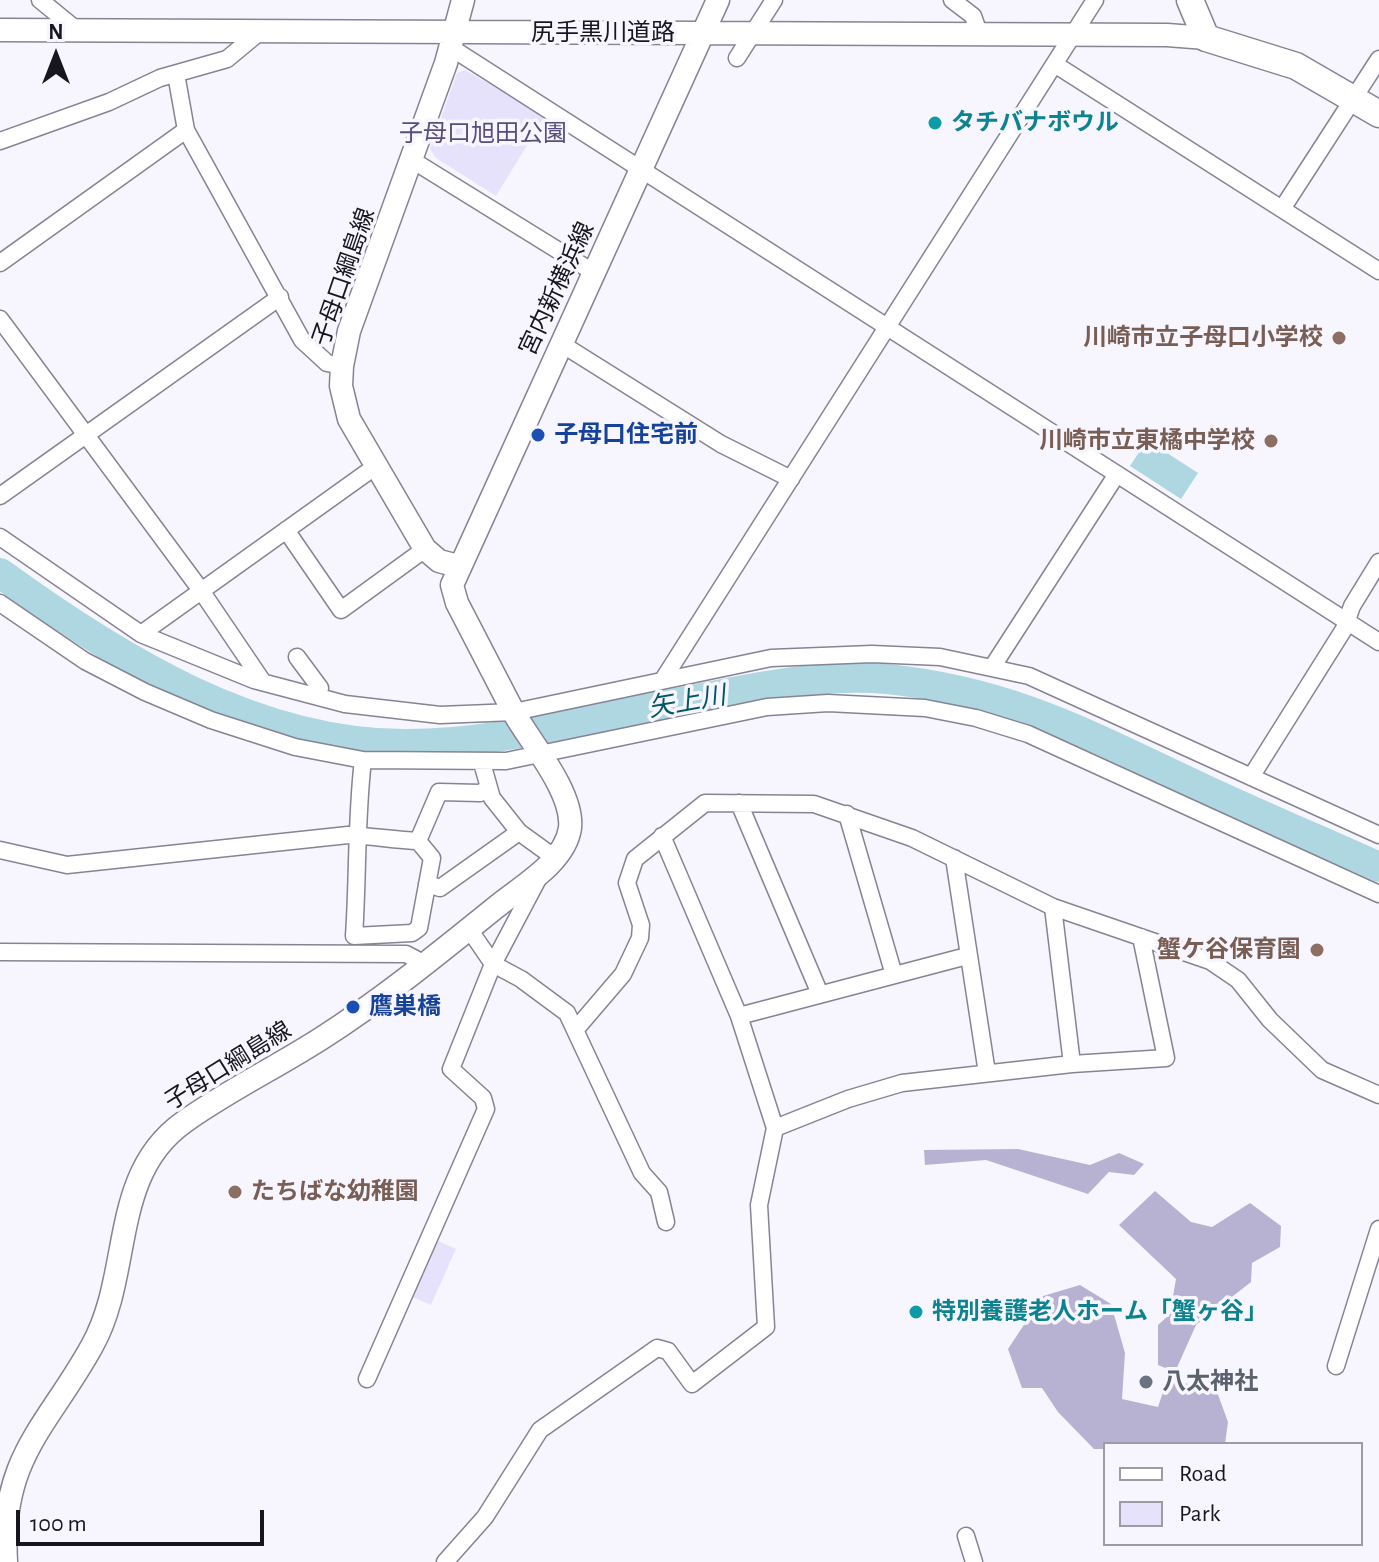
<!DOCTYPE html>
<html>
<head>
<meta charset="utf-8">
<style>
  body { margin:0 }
  #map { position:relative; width:1379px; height:1562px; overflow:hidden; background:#f7f6fe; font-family:"Alegreya Sans",sans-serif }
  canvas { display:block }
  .legend { position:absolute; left:1103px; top:1442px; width:260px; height:104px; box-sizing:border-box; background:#f7f6fe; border:2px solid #9d9ca4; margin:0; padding:10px 14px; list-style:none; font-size:24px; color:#17161c }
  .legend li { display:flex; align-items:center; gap:16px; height:40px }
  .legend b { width:40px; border:2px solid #9d9ca4 }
  .north { position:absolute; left:16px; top:16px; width:80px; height:80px; -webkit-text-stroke:6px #f7f6fe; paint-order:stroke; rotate:0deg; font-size:22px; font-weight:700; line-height:32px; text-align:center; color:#17161c }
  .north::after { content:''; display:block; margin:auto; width:28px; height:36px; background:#17161c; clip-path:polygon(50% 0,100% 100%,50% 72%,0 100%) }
  .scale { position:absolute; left:16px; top:1510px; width:248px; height:36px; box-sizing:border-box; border:4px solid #17161c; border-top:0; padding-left:10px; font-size:24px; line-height:28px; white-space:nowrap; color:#17161c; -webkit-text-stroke:6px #f7f6fe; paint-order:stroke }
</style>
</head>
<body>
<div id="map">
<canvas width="1379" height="1562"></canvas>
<ul class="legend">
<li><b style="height:10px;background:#fff"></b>Road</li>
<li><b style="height:22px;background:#e6e2fc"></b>Park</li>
</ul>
<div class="north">N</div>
<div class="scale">100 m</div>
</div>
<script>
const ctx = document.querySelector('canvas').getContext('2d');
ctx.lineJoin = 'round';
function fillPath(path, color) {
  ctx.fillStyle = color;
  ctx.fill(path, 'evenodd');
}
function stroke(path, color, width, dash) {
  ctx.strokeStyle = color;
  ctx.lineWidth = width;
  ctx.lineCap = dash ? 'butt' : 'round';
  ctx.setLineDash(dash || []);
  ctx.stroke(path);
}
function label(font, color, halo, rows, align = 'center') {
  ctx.font = font + ' "Alegreya Sans","Noto Sans JP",sans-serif';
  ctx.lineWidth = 7;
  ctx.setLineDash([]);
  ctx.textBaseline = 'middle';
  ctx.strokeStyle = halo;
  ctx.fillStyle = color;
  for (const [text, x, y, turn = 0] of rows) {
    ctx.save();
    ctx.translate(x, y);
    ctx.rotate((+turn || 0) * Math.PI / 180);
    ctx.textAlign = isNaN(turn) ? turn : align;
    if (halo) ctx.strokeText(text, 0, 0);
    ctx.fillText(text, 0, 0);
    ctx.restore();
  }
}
const green = new Path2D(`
  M465,70L545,116L496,196L436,158L430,149L457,73Z
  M436,1240L456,1249L431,1305L410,1296Z`);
const forest = new Path2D(`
  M1018,1149L1090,1165L1119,1153L1144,1164L1134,1175L1109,1172L1088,1194L986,1160L925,1165L924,1150Z
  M1155,1191L1191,1222L1212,1227L1250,1203L1281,1226L1280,1247L1252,1263L1251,1282L1196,1325L1175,1372L1158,1365V1325L1170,1314L1176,1279L1119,1225Z
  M1080,1285L1111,1304L1125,1353L1122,1399L1158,1407L1167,1380L1216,1389L1228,1422L1225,1444C1186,1440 1145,1444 1105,1444V1449H1094L1058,1412L1042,1388H1022L1008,1349L1043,1296Z`);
const water = new Path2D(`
  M1147,440L1198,473L1181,499L1130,466Z`);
const river = new Path2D(`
  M0,573C117,658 257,745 407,744C490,744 572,722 654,707C730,694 810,672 887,679C1014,692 1092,737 1204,789C1262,816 1321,841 1379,867`);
const street = new Path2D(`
  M40,0L78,31
  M952,0L973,16L980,36
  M450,47L1379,642
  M737,58L774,0
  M1056,65L1379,271
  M176,74L186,130L302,340L327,363L342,366
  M0,141L109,102L160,78L227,59L262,30
  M412,160L593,272
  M1282,209L1379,59
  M0,263L186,130
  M0,319L200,589L263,682
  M560,343L721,444L791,479
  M0,496L280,297
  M286,530L341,610L425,549
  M0,537L141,634L254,680L345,704L440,715L514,712L771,658L872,654L940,657L1029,676L1379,835
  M0,603L85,661L145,692L211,720L295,747L363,760L506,761L767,707L828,703L925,708L976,718L1028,734L1379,894
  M141,634L376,466
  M297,657L320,688L318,697
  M993,666L1117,474
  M664,678L1095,0
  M1251,777L1344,629L1352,606L1379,562
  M739,803L820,994
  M847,814L894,975
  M519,832L555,858
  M418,841L439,792L480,793L488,789
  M0,850L67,865L348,835C371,836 395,840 418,841L432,858L419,928L412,933L354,936C358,877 356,818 363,760
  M954,858L987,1073
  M427,884L440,888L519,832L492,798L482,763
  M1053,907L1072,1064
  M469,929L493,964L521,979L567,1013L642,1173L659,1192L666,1222
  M0,952L406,954L425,964
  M739,1016L967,956
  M576,1029L623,974L640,938L641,925L627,883L635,859L705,803L814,804L912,838L1053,907L1210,961L1238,980L1270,1020L1322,1070L1379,1095
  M775,1128L848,1099L902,1083L1072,1064L1166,1058L1141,937
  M1336,1366L1379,1229
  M367,1379L486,1109L483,1098L451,1069L493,964L539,877
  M966,1536L974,1562
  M445,1562L485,1517L540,1430L657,1348L668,1351L692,1384L766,1327L759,1205L775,1128L739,1016L662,836`);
const secondary = new Path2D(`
  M0,30L1167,35L1206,38
  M458,566L439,561L425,549L349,419L341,386L342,366L349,331L446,63L463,0
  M6,1562C0,1457 48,1426 92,1346C133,1273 109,1175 184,1122C227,1091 277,1067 322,1038C383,999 439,953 495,908C520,887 565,863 570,828C574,793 531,743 514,713C495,676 476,639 457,603L452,585L718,0`);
const primary = new Path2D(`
  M1190,0L1206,38
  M1206,38L1296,66L1379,114`);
const markers = [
  [935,123,8,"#0f9aa8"],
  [1339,338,8,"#8d6e63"],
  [538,435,8,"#1a4fb4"],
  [1271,441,8,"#8d6e63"],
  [1317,950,8,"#8d6e63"],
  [353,1007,8,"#1a4fb4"],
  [235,1192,8,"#8d6e63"],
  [916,1312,8,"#0f9aa8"],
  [1146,1382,8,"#6b7280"]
];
const streetNames = [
  ["尻手黒川道路",603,33],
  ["子母口綱島線",344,277,-71],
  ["宮内新横浜線",557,289,-65],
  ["子母口綱島線",228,1066,-32]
];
const cultureNames = [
  ["タチバナボウル",951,123],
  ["特別養護老人ホーム「蟹ヶ谷」",932,1312]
];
const parkNames = [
  ["子母口旭田公園",483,134]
];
const educationNames = [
  ["川崎市立子母口小学校",1323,338],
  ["川崎市立東橘中学校",1255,441],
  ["蟹ケ谷保育園",1301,950],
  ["たちばな幼稚園",251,1192,"left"]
];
const transitNames = [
  ["子母口住宅前",554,435],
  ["鷹巣橋",369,1007]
];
const worshipNames = [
  ["八太神社",1162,1382]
];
const waterNames = [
  ["矢上川",687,702,-10]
];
fillPath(green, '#e6e2fc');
fillPath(forest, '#b8b2d2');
fillPath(water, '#aed7e1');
stroke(river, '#aed7e1', 30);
stroke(street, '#868394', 19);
stroke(secondary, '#868394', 25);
stroke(primary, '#868394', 29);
stroke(street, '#fff', 16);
stroke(secondary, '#fff', 22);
stroke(primary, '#fff', 26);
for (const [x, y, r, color] of markers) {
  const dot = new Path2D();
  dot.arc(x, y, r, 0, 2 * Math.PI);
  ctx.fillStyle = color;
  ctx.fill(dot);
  stroke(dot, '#f7f6fe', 3);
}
label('24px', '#17161c', '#f7f6fe', streetNames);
label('bold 24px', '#0d838f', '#f7f6fe', cultureNames, 'left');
label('24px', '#584d7b', '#f7f6fe', parkNames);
label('bold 24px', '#785e54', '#f7f6fe', educationNames, 'right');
label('bold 24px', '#164399', '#f7f6fe', transitNames, 'left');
label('bold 24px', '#5b616d', '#f7f6fe', worshipNames, 'left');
label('italic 26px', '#005867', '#f7f6fe', waterNames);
</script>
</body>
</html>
